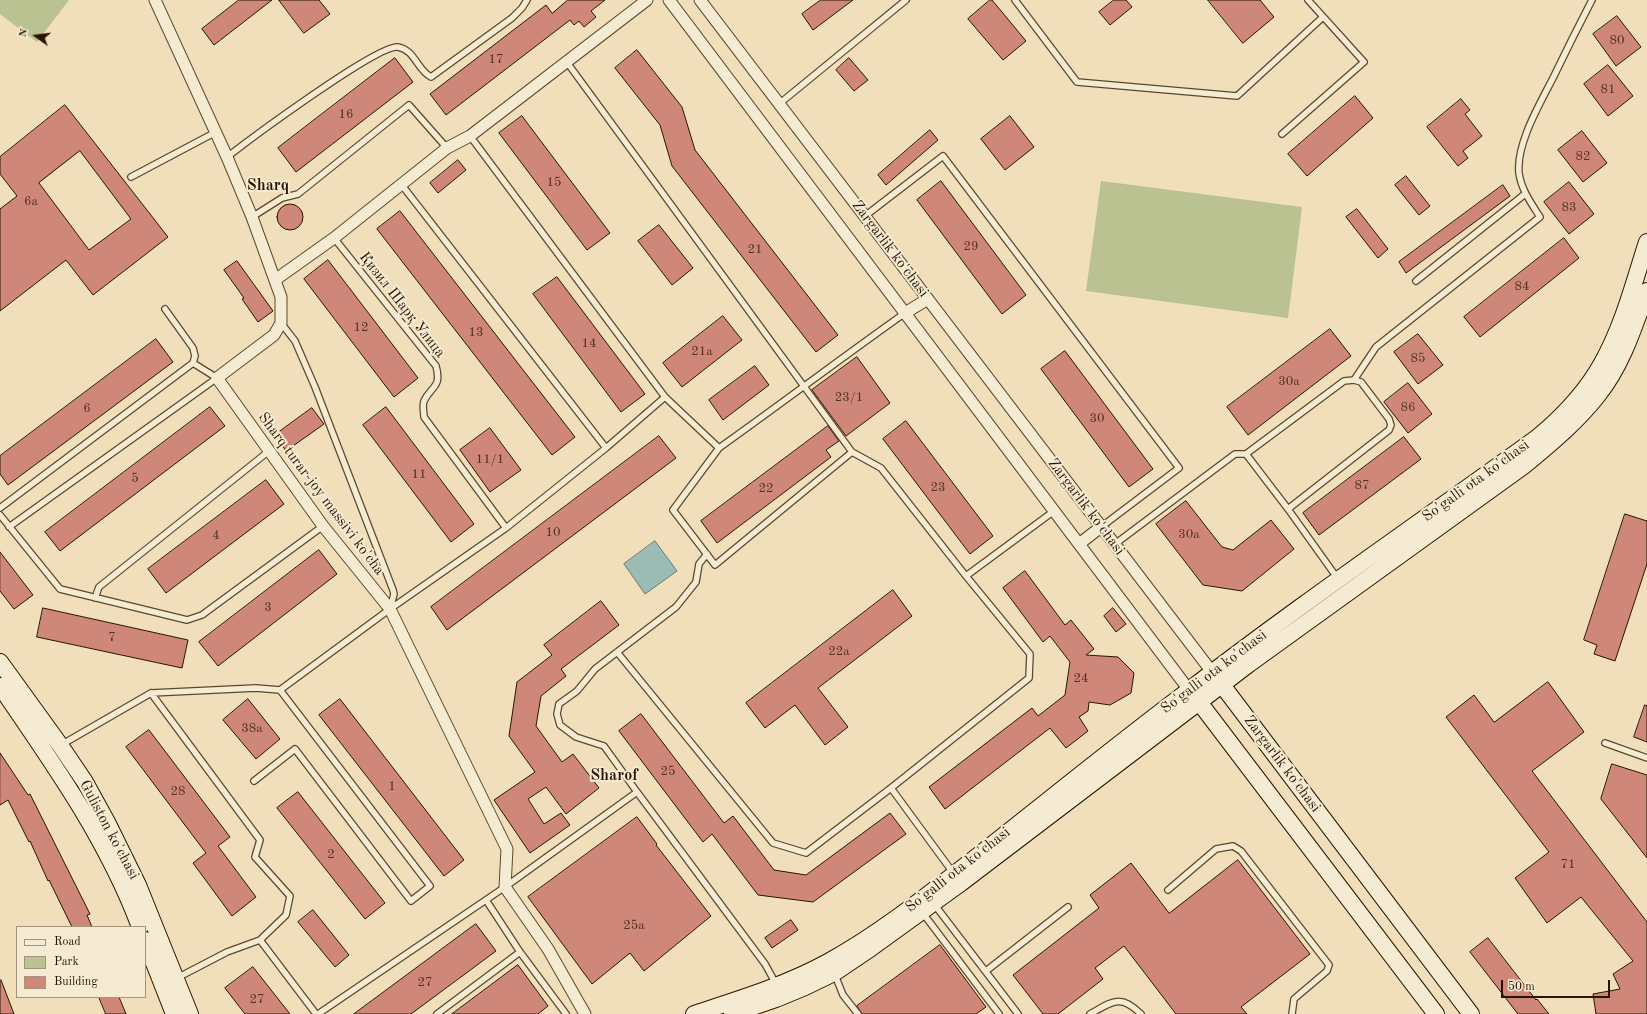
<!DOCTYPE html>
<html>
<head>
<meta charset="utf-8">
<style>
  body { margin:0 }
  #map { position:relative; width:1647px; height:1014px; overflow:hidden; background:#f0dfba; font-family:"Old Standard TT",serif }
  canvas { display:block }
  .legend { position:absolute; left:16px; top:926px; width:130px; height:72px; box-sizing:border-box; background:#f5ead2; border:1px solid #a4947e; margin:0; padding:5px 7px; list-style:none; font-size:12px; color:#2a1400 }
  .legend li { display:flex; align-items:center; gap:8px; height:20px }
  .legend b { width:20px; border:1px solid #a4947e }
  .north { position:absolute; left:16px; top:16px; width:40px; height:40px; -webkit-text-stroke:3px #f5ead2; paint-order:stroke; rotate:284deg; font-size:11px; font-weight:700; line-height:16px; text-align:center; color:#2a1400 }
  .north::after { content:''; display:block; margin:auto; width:14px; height:18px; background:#2a1400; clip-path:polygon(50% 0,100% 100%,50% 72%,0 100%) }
  .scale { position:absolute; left:1501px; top:980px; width:109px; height:18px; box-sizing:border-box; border:2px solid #2a1400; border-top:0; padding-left:5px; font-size:12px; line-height:14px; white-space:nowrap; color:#2a1400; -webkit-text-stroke:3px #f5ead2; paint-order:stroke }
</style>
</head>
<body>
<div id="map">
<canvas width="1647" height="1014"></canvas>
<ul class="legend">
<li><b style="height:5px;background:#f5ead2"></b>Road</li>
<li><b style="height:11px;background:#b9c290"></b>Park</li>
<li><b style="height:11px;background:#cf877a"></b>Building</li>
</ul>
<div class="north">N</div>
<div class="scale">50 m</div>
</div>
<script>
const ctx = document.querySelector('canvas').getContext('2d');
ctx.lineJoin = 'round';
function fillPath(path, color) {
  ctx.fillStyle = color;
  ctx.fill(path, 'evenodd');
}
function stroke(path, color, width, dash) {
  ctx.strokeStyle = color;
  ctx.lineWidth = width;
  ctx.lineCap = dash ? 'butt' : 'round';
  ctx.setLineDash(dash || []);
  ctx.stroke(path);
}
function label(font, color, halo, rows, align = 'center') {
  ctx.font = font + ' "Old Standard TT",serif';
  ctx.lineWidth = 4;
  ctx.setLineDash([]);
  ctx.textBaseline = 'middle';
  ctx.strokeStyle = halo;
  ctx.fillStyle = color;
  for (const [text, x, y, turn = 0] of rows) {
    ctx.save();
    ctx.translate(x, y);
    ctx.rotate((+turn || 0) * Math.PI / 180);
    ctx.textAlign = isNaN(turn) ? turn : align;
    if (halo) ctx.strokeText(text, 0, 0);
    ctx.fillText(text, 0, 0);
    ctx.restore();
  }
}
const green = new Path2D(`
  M0,0H69L37,42L0,14Z
  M1101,181L1302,207L1288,318L1086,291Z`);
const water = new Path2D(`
  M655,541L677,571L645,594L624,564Z`);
const building = new Path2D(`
  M239,0H272L214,45L202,29Z
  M279,0H319L330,14L304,33Z
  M568,0H605L591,11L596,17L584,27L579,21L574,25L570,20L446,115L430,94L546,5L552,13Z
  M821,0H853L813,30L802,14Z
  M990,0H992L1026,41L1003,60L968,19Z
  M1114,0H1126L1132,7L1110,25L1099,12Z
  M1208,0H1260L1274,17L1243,43Z
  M1617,16L1641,47L1616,66L1593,34Z
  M637,50L682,107L695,150L838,335L816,352L672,166L660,125L615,68Z
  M395,58L413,82L296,172L278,148Z
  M849,58L868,80L854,91L836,70Z
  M1608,65L1633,96L1608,116L1584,84Z
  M1355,96L1373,118L1307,176L1288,154Z
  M1461,99L1470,110L1465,114L1482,136L1463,151L1468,158L1458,166L1427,127Z
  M65,105L168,237L93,295L66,260L0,311V209L17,196L0,174V157ZM80,151L131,219L89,250L39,183Z
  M522,116L610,233L587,250L499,133Z
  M1010,116L1034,147L1005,170L981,139Z
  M930,130L938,140L886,185L878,175Z
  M1582,131L1607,163L1583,182L1558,150Z
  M458,160L466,170L438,193L430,183Z
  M1406,176L1430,206L1419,215L1395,185Z
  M941,181L1026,295L1002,314L917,200Z
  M1569,182L1594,214L1569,234L1544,202Z
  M1503,185L1510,196L1406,273L1399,262Z
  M277 217a13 13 0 1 1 26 0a13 13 0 1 1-26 0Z
  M1357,209L1388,249L1378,258L1346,217Z
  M400,211L575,437L552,455L377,229Z
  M659,225L693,268L672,285L638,241Z
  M1564,238L1579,258L1480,337L1464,317Z
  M328,260L418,378L394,397L304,279Z
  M237,261L273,311L258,322L242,299L244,298L224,270Z
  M557,277L645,394L621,412L533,294Z
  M723,316L742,340L682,387L663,363Z
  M1330,329L1351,356L1248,435L1227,407Z
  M1418,334L1443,365L1418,384L1394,352Z
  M156,339L173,362L8,485L0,474V456Z
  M1065,351L1153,469L1129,487L1041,369Z
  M857,357L890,403L846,436L812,390Z
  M755,366L769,385L723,420L709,400Z
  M1408,383L1432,414L1408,433L1384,402Z
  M210,407L225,426L60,551L45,532Z
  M386,407L474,524L451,542L363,425Z
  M312,408L324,424L286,451L275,435Z
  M906,421L993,536L970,554L883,439Z
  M828,426L839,441L826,450L831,457L717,543L701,521Z
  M490,428L521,470L490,492L460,450Z
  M659,436L676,458L447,630L431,607Z
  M1404,437L1421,459L1319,535L1303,513Z
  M266,480L284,504L166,593L148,569Z
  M1186,501L1222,547L1233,550L1271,520L1294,549L1242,591L1203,585L1156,524Z
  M1625,514L1647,521V564L1615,661L1594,654L1597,645L1584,640Z
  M319,550L337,574L218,666L199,642Z
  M0,552L33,595L14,609L0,591Z
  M1025,571L1065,625L1071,620L1094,649L1086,655L1118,657L1134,673L1131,693L1110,705L1089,702L1088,711L1079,717L1088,731L1066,748L1050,728L945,809L929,787L1032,708L1038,716L1065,695L1070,662L1050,636L1043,642L1003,588Z
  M893,590L912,616L818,688L848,727L825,745L795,705L765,728L746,703Z
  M601,601L619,625L561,669L566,676L541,696L536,726L562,762L573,754L599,788L566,814L546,787L528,799L544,824L561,813L570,825L530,853L494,800L535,772L509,736L517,682L552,655L544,645Z
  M43,608L188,640L182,668L37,637Z
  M1113,608L1126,624L1116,632L1104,616Z
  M1548,682L1584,732L1532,771L1647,922V1014H1596L1593,994L1620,989L1613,974L1633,961L1581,897L1547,923L1515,878L1549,852L1446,717L1474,695L1494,722Z
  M248,699L280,739L256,759L223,720Z
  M340,699L464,860L444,876L319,715Z
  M1645,705L1647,706V742L1634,737Z
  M641,714L724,823L733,816L774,870L806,875L890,813L906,834L813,902L758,895L712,834L703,842L619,731Z
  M149,730L230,837L218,846L256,897L232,916L193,863L206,853L126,747Z
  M0,753L28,795L30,794L90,914L87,915L92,927H72L49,880L48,881L30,841L29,842L8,800L0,805Z
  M1612,764L1647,775V858L1601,799Z
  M298,792L385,903L365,919L277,808Z
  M637,817L657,844L656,845L711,916L644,971L630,953L592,984L528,897Z
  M1238,860L1310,954L1241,1007L1247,1014H1176L1124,946L1095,968L1103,979L1058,1014H1043L1013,975L1099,908L1090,895L1131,863L1169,913Z
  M313,910L349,955L335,967L298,922Z
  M791,920L798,930L772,948L765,938Z
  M476,924L496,951L411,1014H354Z
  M1488,938L1536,1000L1537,999L1549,1014H1518L1470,952Z
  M940,945L986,1007L976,1014H862L857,1006Z
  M518,965L548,1006L538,1014H452Z
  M253,967L290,1014H245L225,988Z
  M1,980L14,1014H0V981Z
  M99,997H119L126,1014H106Z`);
const service = new Path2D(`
  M1015,0L1077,82L1237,96L1323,17
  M566,61L852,452
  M779,104L906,0
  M1282,134L1364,62L1308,0
  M470,136L665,397
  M227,157C249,140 378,44 398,47C415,50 417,70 431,77L512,18L522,8L527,0
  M131,177L216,132
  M401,184L606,448
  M865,216L943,156L1179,468L1101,527
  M252,217L282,198L298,194L409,105L447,148
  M334,238L436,366C442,388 431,386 424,401C422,405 424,412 424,417L506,528
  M1416,281L1525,194
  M281,323L295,341L315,387L393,590L394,594L390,609
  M1354,380L1376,347L1540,217C1531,203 1521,189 1519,173C1516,143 1541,102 1554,76C1566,51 1579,25 1592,0
  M1246,454L1288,509L1338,579
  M0,508L193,363L195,356L193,348L165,309
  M0,515L60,589L187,620L202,615L323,526
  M9,527L217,378L193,363
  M1115,544L1235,454H1246L1344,381L1354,380L1361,382L1389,419L1391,425L1389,430L1288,509
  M966,576L1054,511
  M95,598L99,587L269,451
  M617,652L773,843L806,853L891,788L1029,678L1030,654L966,576L881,468L852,452L715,565L673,510L719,448
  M151,693L260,840L255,857L290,896L286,915L260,940L227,952L177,978
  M1605,743L1647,758
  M61,745L151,693L256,688L280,690
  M254,781L295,749L411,901L430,886L280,690L390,609L506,528L606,448L665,397L719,448C782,403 843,357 905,313
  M891,788L954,874
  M637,792L765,964L776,984
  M1168,890L1216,849L1233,846L1241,851L1329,965L1327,971L1294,999L1292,1014
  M486,900L520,952L566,1014
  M934,904L1018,1014
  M922,912L999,1014
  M260,940L316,1014
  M986,971L1068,907
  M835,975L843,995L858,1014
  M318,1014L505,887L637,792L604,746L576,737L560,725L557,714L559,704L577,691L595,669L676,607L696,582L699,564L707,554
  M437,1014L520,952
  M1090,1014C1112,1002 1120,993 1141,1014`);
const minor = new Path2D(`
  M155,0L227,157L252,217L281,297V323L274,335L217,378L323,526L390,609L507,849L505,887L548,949L585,1014
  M669,0L1189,690
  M700,0L1212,672
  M275,280L334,238L447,148L470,136L647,0
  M905,313L928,299
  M1079,544L1101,527`);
const secondary = new Path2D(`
  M0,662L60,745L85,782L107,822L138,885L190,1014
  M1216,677L1471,1014
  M0,686C53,763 107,839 140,927
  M1193,694L1436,1014
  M145,940L174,1014
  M694,1014C740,999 786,985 828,962C884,931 934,890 984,851C1049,800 1113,748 1179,698C1296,607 1418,524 1538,437C1563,416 1586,392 1602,363C1623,326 1634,282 1647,242
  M732,1014L776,999L805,987L834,973L871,948L961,883L1249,664L1525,465C1551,443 1577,422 1598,395C1622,365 1634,327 1647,291`);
const numberNames = [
  ["80",1617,41],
  ["17",496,60],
  ["81",1608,90],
  ["16",346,115],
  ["82",1583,157],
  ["15",554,183],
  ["6a",31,202],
  ["83",1569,208],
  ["29",971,247],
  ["21",755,250],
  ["84",1522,287],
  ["12",361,328],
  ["13",476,333],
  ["14",589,344],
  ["21а",702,352],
  ["85",1418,359],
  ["30a",1289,382],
  ["23/1",849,398],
  ["86",1408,408],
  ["6",87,409],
  ["30",1097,419],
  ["11/1",490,460],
  ["11",419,475],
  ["5",135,479],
  ["87",1362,486],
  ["23",938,488],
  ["22",766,489],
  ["10",553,533],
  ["30a",1189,535],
  ["4",216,536],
  ["3",268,608],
  ["7",112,638],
  ["22a",839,652],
  ["24",1081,679],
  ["38a",252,729],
  ["25",668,772],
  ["1",392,787],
  ["28",178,792],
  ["2",331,855],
  ["71",1568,865],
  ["25a",634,926],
  ["27",425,983],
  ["27",257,1000]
];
const streetNames = [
  ["Zargarlik ko'chasi",890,249,53],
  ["Қизил Шарқ Улица",402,305,52],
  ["So'galli ota ko'chasi",1476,481,-36],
  ["Sharq turar-joy massivi ko'cha",321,494,53],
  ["Zargarlik ko'chasi",1086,507,53],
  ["So'galli ota ko'chasi",1214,672,-37],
  ["Zargarlik ko'chasi",1282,764,53],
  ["Guliston ko'chasi",109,830,62],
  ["So'galli ota ko'chasi",958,870,-38]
];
const neighbourhoodNames = [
  ["Sharq",268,186],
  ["Sharof",614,776]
];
fillPath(green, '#b9c290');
fillPath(water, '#9bbcb4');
stroke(water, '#6e796c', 1);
fillPath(building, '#cf877a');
stroke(building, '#2a1400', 1);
stroke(service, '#5c472e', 8);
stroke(minor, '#5c472e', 13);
stroke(secondary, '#2a1400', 18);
stroke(service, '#f5ead2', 5.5);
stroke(minor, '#f5ead2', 11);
stroke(secondary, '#f5ead2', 16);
label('13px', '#53311e', null, numberNames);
label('15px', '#2a1400', '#f5ead2', streetNames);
label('bold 16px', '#2a1400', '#f5ead2', neighbourhoodNames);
</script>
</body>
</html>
